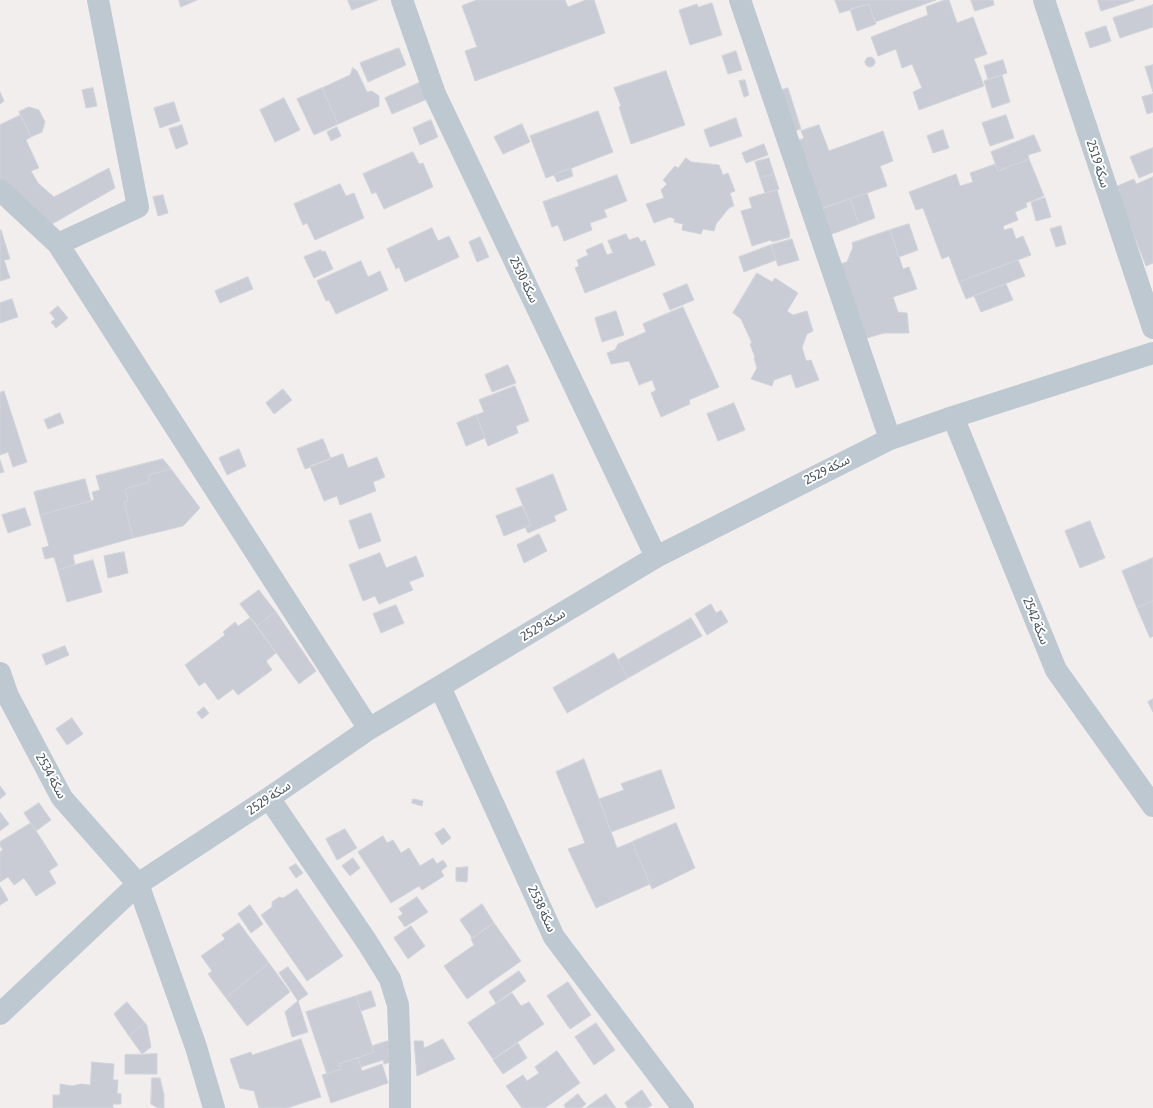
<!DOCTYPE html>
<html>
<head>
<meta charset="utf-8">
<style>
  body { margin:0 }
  canvas { display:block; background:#f1eeed }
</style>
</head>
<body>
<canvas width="1153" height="1108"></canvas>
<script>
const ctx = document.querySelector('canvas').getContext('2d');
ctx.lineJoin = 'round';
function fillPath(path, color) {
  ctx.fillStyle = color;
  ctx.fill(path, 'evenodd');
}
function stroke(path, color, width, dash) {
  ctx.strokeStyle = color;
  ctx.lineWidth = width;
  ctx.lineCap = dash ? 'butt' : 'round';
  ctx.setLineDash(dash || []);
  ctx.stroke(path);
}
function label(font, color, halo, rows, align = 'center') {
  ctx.font = font + ' "Asap Condensed","Noto Sans Arabic",sans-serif';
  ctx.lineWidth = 4;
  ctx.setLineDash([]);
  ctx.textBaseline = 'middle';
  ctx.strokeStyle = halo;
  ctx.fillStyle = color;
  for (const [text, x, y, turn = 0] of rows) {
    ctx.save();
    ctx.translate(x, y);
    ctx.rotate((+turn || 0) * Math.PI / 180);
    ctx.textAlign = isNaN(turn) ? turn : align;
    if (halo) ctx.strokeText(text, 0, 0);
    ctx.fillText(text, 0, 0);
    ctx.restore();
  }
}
const building = new Path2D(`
  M179,0H197L181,7Z
  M348,0H378L352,10Z
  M477,0H565L568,7L586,0H594L605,33L475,81L465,51L477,47L462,6Z
  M835,0H936L875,22L869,4L840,13Z
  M945,0H949L957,23L973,17L987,54L974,59L984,86L919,110L913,92L922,88L912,64L902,68L896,49L878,56L871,37L928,15L926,7Z
  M971,0H993L994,5L975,11Z
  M1098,0H1135L1101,11Z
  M712,3L722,35L690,45L679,10L697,4L698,7Z
  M869,4L876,24L857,31L850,9Z
  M1153,5V27L1120,38L1113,18Z
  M1106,26L1111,41L1090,48L1085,33Z
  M399,48L406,65L368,82L360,63Z
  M736,51L742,70L728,74L722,56Z
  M865 62a5 5 0 1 1 10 0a5 5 0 1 1-10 0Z
  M1003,60L1007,73L988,79L984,66Z
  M1153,65V92L1145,67Z
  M353,68L357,71L367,92L372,91L379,96V106L338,124L322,88L350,75Z
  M666,71L685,125L631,144L619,107L621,106L614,88Z
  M1002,75L1010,102L992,108L984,81Z
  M745,80L749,95L744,97L739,81Z
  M421,82L427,99L392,114L385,98Z
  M93,88L97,106L86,108L82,90Z
  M322,88L338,124L314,135L297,99Z
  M788,88L801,129L781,135L769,94Z
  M0,92L4,101L0,104Z
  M1153,94V112L1147,114L1142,97Z
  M284,98L300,130L275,142L260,110Z
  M174,102L180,121L160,128L154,108Z
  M29,107L39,110L45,122L42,132L31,137L19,112Z
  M598,111L613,152L546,178L530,136Z
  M21,115L31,137L26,140L39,168L31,171L38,183L54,197L109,168L115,188L52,224L0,182V125Z
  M1006,115L1014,138L990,146L982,123Z
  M736,118L742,136L710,147L704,130Z
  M431,120L438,137L420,145L413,128Z
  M522,124L530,142L503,154L494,137Z
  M182,125L188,144L176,149L169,129Z
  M819,125L829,151L883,131L893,161L880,166L887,186L807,214L795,142L804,138L801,131Z
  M337,127L341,136L331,141L327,132Z
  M943,130L949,148L933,153L927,136Z
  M1034,135L1041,151L1028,155L1029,159L998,171L991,152Z
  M764,144L768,155L746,163L742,153Z
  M1153,148V172L1139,178L1130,157Z
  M413,152L419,164L423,163L433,187L384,209L376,192L372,194L363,174Z
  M686,158L691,162L719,165L723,175L728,173L735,191L730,193L734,206L729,208L716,224L714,231L703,229L701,234L682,230L683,224L674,222L675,219L670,217L654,223L646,204L664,198L661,190L667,184L663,180L675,166L678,168Z
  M769,158L774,174L760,178L755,162Z
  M1029,159L1044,196L1026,203L1027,207L1015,212L1018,220L1003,226L1004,230L1012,228L1016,239L1023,236L1031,255L959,282L949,256L942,259L923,208L916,210L909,192L956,174L960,186L973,182L970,173L995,164L998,171Z
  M571,168L573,176L557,182L554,175Z
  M774,174L779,189L765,193L760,178Z
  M617,175L627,201L604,210L607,217L590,223L592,230L564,241L558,225L552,227L543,202Z
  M1153,177V263L1146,266L1115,187L1134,179L1136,184Z
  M340,184L346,196L354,193L364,218L315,240L307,223L303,225L294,204Z
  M777,190L790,234H789L790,237L772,242L771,240L752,246L741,211L752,208L749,198Z
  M867,193L875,218L859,224L850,199Z
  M163,195L168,213L158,216L153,197Z
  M1045,198L1051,217L1036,221L1031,202Z
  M850,199L859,224L824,237L814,211Z
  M909,224L918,250L899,257L890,230Z
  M1061,226L1066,244L1056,247L1050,229Z
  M432,228L438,241L449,236L459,257L405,282L399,267L396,269L387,249Z
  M1,230L5,243L0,245V231Z
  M890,230L903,269L909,267L917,289L893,297L898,312L907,313L909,333H884L860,340L840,264L847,262L853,247L852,243Z
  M626,234L629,240L638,237L641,242L645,240L655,265L585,293L575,268L579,266L577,260L588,255L586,250L602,243L607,255L613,253L608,241Z
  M480,237L489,257L477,262L469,242Z
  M792,239L799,260L778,266L771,245Z
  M5,243L10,259L4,260L10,278L0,281V245Z
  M771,245L776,260L744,272L739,257Z
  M321,250L322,252L325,251L333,269L314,278L304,257Z
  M1018,260L1025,276L966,299L959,282Z
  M361,261L368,277L380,271L388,290L336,314L329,300L326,301L317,281Z
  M757,273L772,282L775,278L798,293L787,311L793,315L807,311L813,331L807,334L802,347L806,361L811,360L819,380L796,388L791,374L774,380L772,386L751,379L757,368L754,358L755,357L750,344L752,343L741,319L733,313Z
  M248,277L253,289L220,303L215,291Z
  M687,284L694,300L670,310L663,294Z
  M1006,284L1013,300L981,312L974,296Z
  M12,299L18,317L0,323V303Z
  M58,306L68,318L56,328L51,322L55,319L50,313Z
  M683,307L719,387L689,400L690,404L661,417L651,393L656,390L652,380L639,385L629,361L611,364L607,353L615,350L618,344L646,332L643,324Z
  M616,311L624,335L602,342L595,318Z
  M508,365L516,383L492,392L485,375Z
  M515,386L529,421L516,426L518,433L488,446L476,415L484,412L479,400Z
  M283,389L292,400L274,414L266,403Z
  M4,391L27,462L13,467L8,452L0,455V393Z
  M734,403L745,430L718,441L707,414Z
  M60,413L64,423L48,429L44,420Z
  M476,415L485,438L466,446L457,423Z
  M323,439L331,459L305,469L297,449Z
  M239,449L246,466L227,475L219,458Z
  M343,454L348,468L377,457L385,477L373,482L376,491L340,505L337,496L324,501L310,466Z
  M163,459L171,469L149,475L150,482L125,489L128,501L124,502L133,538L73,555L75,565L58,570L54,557L45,559L42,548L49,546L40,515L94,500L92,492L100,490L96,476Z
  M0,460L4,472L0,473Z
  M171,469L200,508L183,526L133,538L124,502L128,501L125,489L150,482L149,475Z
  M553,474L567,510L554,516L556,521L528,533L525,527L531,525L516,489Z
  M85,479L91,501L40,515L34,492Z
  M522,506L531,525L504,536L496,516Z
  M25,508L31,525L8,533L2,515Z
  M371,513L381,541L359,549L349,521Z
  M1090,521L1105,558L1080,568L1065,531Z
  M539,534L547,551L524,563L517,545Z
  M124,552L128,573L108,578L104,556Z
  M380,553L386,568L416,556L424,576L409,582L413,590L379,604L375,596L363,601L349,565Z
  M1153,558V601L1137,608L1122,571Z
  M93,560L102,592L67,602L58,570Z
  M259,590L276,612L257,626L240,604Z
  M1153,601V636L1150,638L1137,608Z
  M711,604L716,613L721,610L728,622L707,635L695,614Z
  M396,605L404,623L381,633L373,614Z
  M276,612L316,671L299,684L257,626Z
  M250,618L276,653L266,661L272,670L238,695L233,689L218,700L205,682L199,686L185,665L225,635L223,632L235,622L238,626Z
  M691,618L702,636L628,678L618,660Z
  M65,646L69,655L46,665L42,655Z
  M614,653L628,678L567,713L553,688Z
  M1153,699V712L1148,702Z
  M204,707L209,713L202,719L197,713Z
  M72,718L83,734L67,745L56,729Z
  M584,759L617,848L632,842L650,884L596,908L568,849L585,843L556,772Z
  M661,770L675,808L611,832L599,799L624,790L621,784Z
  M0,786L6,794L0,799Z
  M413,799L423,801L422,806L412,803Z
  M39,803L51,820L36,831L24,813Z
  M0,812L9,824L0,831Z
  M31,823L58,865L49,871L56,883L36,896L24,878L14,885L8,877L0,882V852L3,850L0,846V842Z
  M676,823L695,868L652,889L632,842Z
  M444,828L451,838L442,845L435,834Z
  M345,829L357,848L337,860L326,839Z
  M383,836L387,843L393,840L401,853L409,848L420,866L433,858L437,864L443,860L447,866L441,871L444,876L422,890L419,886L391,903L358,852Z
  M353,858L360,868L350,876L342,866Z
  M296,864L303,873L296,878L289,868Z
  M468,867L467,882L456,881V868Z
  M0,886L8,900L0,905Z
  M297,889L343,956L307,981L261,915L272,907V902L279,897L283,898Z
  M417,897L428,912L405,927L398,917L403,914L399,909Z
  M482,904L494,923L472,938L460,920Z
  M250,905L263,924L251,933L238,914Z
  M239,923L269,963L226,998L208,974L212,971L201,956L225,939L222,935Z
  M494,923L521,961L467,999L444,966L474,945L471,939Z
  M411,926L425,946L408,959L394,938Z
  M269,963L290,992L247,1026L226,998Z
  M288,967L308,994L298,1001L279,973Z
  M519,971L526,981L496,1003L489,992Z
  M568,982L591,1015L570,1029L547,996Z
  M371,991L376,1006L361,1011L356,996Z
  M512,993L521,1006L529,1002L544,1024L493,1059L468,1023Z
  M356,996L374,1052L339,1064L341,1069L327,1074L306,1012Z
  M298,1001L308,1032L292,1037L285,1012Z
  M127,1002L145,1023L129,1036L114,1014Z
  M145,1023L147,1026L151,1047L142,1054L129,1036Z
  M596,1023L615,1050L594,1065L575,1037Z
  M301,1039L321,1097L287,1108H259L254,1091L240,1088L230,1059L251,1052L252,1055Z
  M443,1039L455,1059L417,1076L414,1041H423L424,1048Z
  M388,1041L395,1061L384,1064L383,1060L361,1067L358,1058L374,1052L372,1046Z
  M518,1043L527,1058L503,1074L493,1060Z
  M557,1051L580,1083L545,1108H522L506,1086L523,1075L527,1081L539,1073L535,1067Z
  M157,1054V1074H125V1055Z
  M358,1058L362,1071L382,1064L388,1083L331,1103L322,1075L341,1069L339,1064Z
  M92,1062L114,1064L113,1080H118L117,1093L121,1094V1104H113V1108H53V1095H60V1084L72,1086L81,1084L90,1085Z
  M152,1078H160L164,1095V1108H158L151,1104Z
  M642,1090L652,1105L647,1108H628L625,1103Z
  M578,1094L586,1104L581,1108H566L564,1105Z
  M606,1094L616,1108H586Z`);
const minor = new Path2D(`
  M402,0L435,94L656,557
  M740,0L890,439
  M1044,0L1153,328
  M0,190L58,244L369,729
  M58,244L138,207L98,0
  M953,417L1056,670L1153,806
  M0,673L8,696L62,798L138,884L196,1047L214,1108
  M440,687L554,937L683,1108
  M269,798L367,942L390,979L398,1005L400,1056V1108
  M0,1014L138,884L269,798L369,729L656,557L890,439L953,417L1153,353`);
const streetNames = [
  ["سكة 2519",1098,164,72],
  ["سكة 2530",524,280,64],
  ["سكة 2529",827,470,-27],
  ["سكة 2542",1036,621,68],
  ["سكة 2529",543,625,-31],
  ["سكة 2534",51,776,61],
  ["سكة 2529",269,798,-34],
  ["سكة 2538",542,909,65]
];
fillPath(building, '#c9ccd4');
stroke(building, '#d1d4da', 1);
stroke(minor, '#bdc8d1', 22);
label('13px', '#45515c', '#fff', streetNames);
</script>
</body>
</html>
